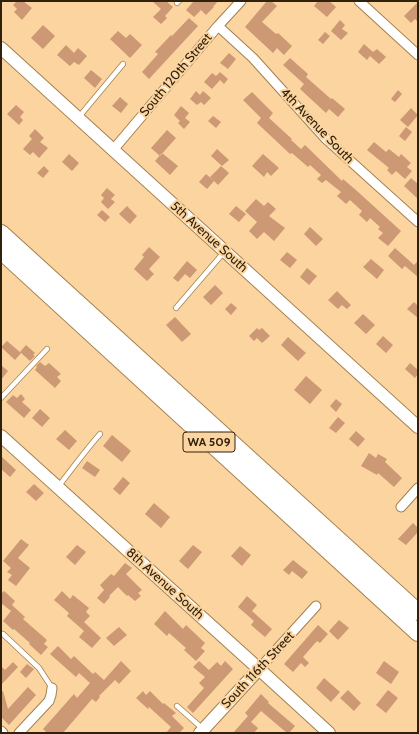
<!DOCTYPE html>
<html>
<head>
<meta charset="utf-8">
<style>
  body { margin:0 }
  #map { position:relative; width:419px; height:734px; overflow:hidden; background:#fbd49f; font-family:Cabin,sans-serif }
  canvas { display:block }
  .frame { position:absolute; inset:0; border:2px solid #30210c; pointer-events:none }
</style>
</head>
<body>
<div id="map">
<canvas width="419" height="734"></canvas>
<div class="frame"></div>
</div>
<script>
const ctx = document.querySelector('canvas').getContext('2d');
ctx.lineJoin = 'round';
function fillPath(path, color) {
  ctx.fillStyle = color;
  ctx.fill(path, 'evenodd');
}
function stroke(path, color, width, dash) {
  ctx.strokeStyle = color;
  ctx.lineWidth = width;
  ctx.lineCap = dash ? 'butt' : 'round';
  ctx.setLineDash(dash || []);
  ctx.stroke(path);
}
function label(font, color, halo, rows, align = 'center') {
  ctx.font = font + ' Cabin,sans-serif';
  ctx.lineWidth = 4;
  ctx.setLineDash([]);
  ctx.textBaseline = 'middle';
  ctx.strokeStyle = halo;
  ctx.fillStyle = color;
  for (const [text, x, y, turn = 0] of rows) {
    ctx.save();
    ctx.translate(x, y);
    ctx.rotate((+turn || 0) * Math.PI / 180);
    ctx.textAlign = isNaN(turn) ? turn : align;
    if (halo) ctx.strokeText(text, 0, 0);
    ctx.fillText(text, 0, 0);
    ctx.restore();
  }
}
const building = new Path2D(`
  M17,1H23L32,8L22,20L14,12L17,9L13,5Z
  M152,1H166L173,7L165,16L167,18L161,24L153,17L161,9Z
  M194,1H218L213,7H214L206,15L201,10L194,17L186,10Z
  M267,1H271L277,6L262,22L276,34L278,33L292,46L284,55L277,48L273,53L245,27Z
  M318,1H329L336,7L327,17L314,6Z
  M418,2V22L415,19L411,23L404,16Z
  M189,18L198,26L149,79L142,72L158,54L155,52L171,35L172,36Z
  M340,20L345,25L342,29L348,33L341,40L331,31Z
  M43,25L55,36L43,49L31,38Z
  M118,31L126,38L130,34L142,45L130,58L110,39Z
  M325,32L330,36L323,44L318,40Z
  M364,44L373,52L377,49L386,57L379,64L370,56L367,60L358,52Z
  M66,45L74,53L78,48L87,56L79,65L74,62L70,66L57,55Z
  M229,53L236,59L228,69L220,63Z
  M290,58L308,74L306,77L331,99L332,98L345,109L338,117L329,109L326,113L300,89L304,84L283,65Z
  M91,70L102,79L95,88L84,78Z
  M220,72L228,79L224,84L220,80L212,89L204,82L212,73L216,76Z
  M398,90L402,94L395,102L391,99Z
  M196,91L200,95L203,91L211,98L204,105L201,102L197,105L190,99Z
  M252,92L273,113L269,118L292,139L291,140L301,149L305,145L342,181L343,179L357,191L401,231L388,246L378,238L383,233L378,229L380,227L370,218L367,222L359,215L362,211L350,200L346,204L337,196L341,192L326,180L322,183L317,179L321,175L310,165L308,167L292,153L290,154L257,123L261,118L243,100Z
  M120,97L128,104L121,113L112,106Z
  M16,105L24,112L20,117L23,120L19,125L7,114Z
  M181,106L189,113L185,118L190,122L184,129L178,123L180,121L174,115Z
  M411,108L418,115L408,127L400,120Z
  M213,116L221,122L216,128L208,121Z
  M406,127L412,132L405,141L399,136Z
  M35,129L44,138L40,142L48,148L39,158L33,152L30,155L23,149L32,139L29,136Z
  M167,130L176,138L160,156L151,148Z
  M374,142L386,152L389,149L399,157L401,154L411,163L407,167L412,171L405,179L396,171L392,175L387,170L389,168L367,150Z
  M217,149L229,160L222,166L211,156Z
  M162,153L178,166L170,175L155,161Z
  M69,154L79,163L72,171L62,162Z
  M263,154L279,168L271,176L267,172L264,177L252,166Z
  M44,166L49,171L43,178L37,173Z
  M221,166L229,173L218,185L210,177Z
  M206,174L214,181L207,189L199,182Z
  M411,178L418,184V199L404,186Z
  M107,188L115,195L111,199L115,202L108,209L101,202L104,198L101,195Z
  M256,199L264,206L268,202L276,209L269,216L285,228L274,241L264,232L257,239L249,231L257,222L245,211Z
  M127,206L137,216L130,224L119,214Z
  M236,206L246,214L239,222L229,214Z
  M102,210L110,217L105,222L97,215Z
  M310,227L323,239L316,246L304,234Z
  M149,247L160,257L149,269L154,274L147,281L134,269L144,257L142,255Z
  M395,248L414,265L418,261V277L405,266L402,269L388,256Z
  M287,252L297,260L290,268L280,260Z
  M371,259L384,270L377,279L363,267Z
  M187,261L197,270L190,278L185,274L178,282L173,278Z
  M307,268L317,276L309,285L300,277Z
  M215,285L223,293L211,305L203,297Z
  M337,291L351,305L347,309L342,305L338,309L328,300Z
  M414,302L418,306V318L407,309Z
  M231,303L237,308L231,315L225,309Z
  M363,314L375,325L366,334L354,323Z
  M175,317L191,334L182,342L166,325Z
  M257,328L259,330L262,328L270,336L262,343L257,338L254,341L249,336Z
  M383,336L393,345L386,353L376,344Z
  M288,337L306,353L298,361L281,345Z
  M7,341L21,353L15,360L1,347Z
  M26,345L35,353L33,355L35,356L30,361L20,352Z
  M40,362L45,366L49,363L61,374L57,377L61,381L55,388L35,370L37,367L36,366Z
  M410,363L418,370V374L415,378L405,369Z
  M1,365L8,371L1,380Z
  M306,376L322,390L310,404L294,390Z
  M21,394L25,399L22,402L31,410L24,418L6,402L13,395L17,398Z
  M336,399L342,404L336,412L330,406Z
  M40,409L50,418L42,427L32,418Z
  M338,417L345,423L336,433L329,428Z
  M65,430L77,441L69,450L56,439Z
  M356,431L365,439L358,447L349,439Z
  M112,435L131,451L122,462L103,446Z
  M369,453L376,458L378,454L387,459L385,462L402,478L394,487L378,473L377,475L361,466Z
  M1,456L16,470L10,477L1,469Z
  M87,461L100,470L95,477L82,468Z
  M123,477L130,483L120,495L113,489Z
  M34,484L44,493L36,501L26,492Z
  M154,503L170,517L161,528L145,514Z
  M413,523L418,528V532L406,545L398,539Z
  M21,539L29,545L18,558L30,568L16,586L8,580L12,575L7,572L11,568L3,561Z
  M77,545L86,552L75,565L66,557Z
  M193,545L202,552L188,569L179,561Z
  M240,546L251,555L242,566L231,556Z
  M293,560L308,572L302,579L292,571L289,575L283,570Z
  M125,563L132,568L126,574L142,590L138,593L141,596L135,601L128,595L127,596L118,587L109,596L110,597L104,604L97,598L104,590L100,585L111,574L114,576Z
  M4,591L15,601L12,605L25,617L23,619L47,640L44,644L48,647L41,655L29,644L30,643L14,629L13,630L3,621L11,611L1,603V594Z
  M62,591L70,599L73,595L89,608L86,612L90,616L84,622L101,638L92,648L79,637L84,631L67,616L69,613L54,600Z
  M247,596L257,605L252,611L272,629L265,637L251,625L254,621L238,607Z
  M165,611L183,629L186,625L205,643L201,648L205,651L196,661L184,650L186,648L169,633L167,636L154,624Z
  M339,620L349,628L338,640L329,631Z
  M318,625L328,634L320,643L317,641L303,657L309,663L305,667L301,663L293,672L284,664Z
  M119,627L127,635L114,646L106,638Z
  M58,646L71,659L74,656L93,674L95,672L104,680L121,661L131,671L119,684L115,680L99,696L100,697L96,702L92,699L63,733H47L43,729L74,694L77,698L90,683L79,673L76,677L50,654Z
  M199,661L209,670L217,662L221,666L225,661L233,669L193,713L187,707L204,688L199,683L205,677L193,667Z
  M384,661L399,672L391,684L376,673Z
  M13,662L18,667L1,685V666L5,670Z
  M27,664L34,669L26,678L20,672Z
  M324,678L340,692L331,702L316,688Z
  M28,687L36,695L9,725L1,717V692L3,691L8,709Z
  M348,690L361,703L354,711L340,698Z
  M388,690L398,698L386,713L376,705Z
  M143,691L146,695L150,691L163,704L164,703L176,713L172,716L184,728L179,733H166L171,727L149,707L148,709L136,698Z
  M261,694L269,702L268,703L295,726L289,733H287L261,711L251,722L258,728L254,733H233L248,716L245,713Z`);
const lane = new Path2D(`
  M177,3L179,1
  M78,118L123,64
  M176,308L225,251
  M1,398L47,349
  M58,487C72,469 85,451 100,434
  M3,634L39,668L52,688
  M177,706L203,729`);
const street = new Path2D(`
  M359,1L418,55
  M218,26L253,58L326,139L418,222
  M113,150L218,26L241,1
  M401,507L418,488
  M259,669L316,606
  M1,731L3,733
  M19,733L49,701L51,695L52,688`);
const secondary = new Path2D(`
  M1,48L418,427
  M1,436L259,669L329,733
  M200,733L259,669`);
const highway = new Path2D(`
  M1,233L418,612
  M1,251L418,633`);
const shields = [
  [209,442,52]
];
const shieldNames = [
  ["WA 509",209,442]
];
const streetNames = [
  ["South 120th Street",176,75,-50],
  ["4th Avenue South",317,126,46],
  ["5th Avenue South",209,237,42],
  ["8th Avenue South",165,584,42],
  ["South 116th Street",258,670,-47]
];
fillPath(building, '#cd9874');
stroke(lane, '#a3804e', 6);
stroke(street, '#a3804e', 11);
stroke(secondary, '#a3804e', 14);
stroke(highway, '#a3804e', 18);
stroke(lane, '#fff', 4.5);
stroke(street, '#fff', 9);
stroke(secondary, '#fff', 12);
stroke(highway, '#fff', 16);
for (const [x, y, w] of shields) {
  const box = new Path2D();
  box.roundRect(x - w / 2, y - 10, w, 20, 3);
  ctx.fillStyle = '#fbd49f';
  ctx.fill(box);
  stroke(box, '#30210c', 1);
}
label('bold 12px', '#30210c', null, shieldNames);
label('13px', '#30210c', '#fbd49f', streetNames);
</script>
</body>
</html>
